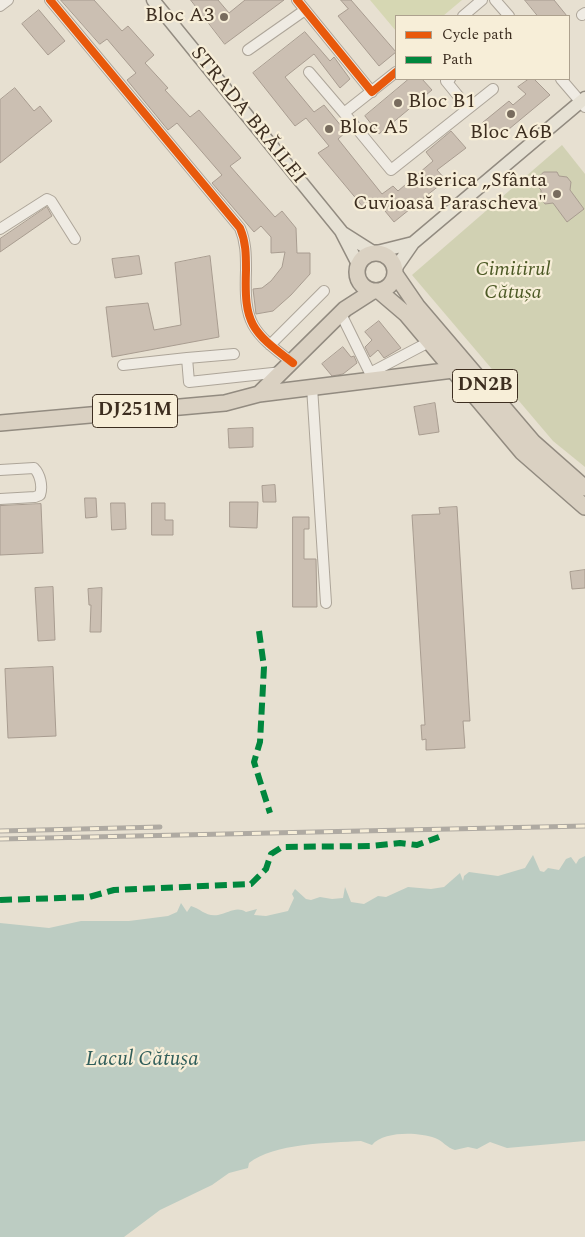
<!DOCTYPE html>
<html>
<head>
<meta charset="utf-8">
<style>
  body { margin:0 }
  #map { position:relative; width:585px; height:1237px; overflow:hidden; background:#e7e0d1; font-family:Spectral,serif }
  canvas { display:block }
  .legend { position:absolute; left:395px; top:15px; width:175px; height:65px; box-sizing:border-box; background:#f7eed8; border:1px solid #ada18e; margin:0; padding:6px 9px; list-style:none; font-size:15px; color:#3d2e20 }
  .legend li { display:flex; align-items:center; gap:10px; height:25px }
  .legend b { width:25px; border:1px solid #ada18e }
</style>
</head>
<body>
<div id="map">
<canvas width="585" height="1237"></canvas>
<ul class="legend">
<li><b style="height:6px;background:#e8590c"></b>Cycle path</li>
<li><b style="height:6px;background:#00873e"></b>Path</li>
</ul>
</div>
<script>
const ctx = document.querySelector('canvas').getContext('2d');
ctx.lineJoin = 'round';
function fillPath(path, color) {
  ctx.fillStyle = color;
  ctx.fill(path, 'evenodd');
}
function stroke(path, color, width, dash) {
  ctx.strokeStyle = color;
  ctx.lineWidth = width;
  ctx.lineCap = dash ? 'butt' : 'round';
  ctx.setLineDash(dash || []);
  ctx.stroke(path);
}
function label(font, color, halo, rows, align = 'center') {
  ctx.font = font + ' Spectral,serif';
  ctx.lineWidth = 4.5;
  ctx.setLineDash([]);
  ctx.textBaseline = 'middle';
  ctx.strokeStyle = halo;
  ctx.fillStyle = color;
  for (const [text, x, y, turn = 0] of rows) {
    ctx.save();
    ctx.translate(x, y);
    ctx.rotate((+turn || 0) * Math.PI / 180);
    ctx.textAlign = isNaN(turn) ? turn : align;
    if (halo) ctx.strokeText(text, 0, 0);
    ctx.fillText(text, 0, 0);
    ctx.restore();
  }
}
const green = new Path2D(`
  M370,0H462L443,16H396V31Z`);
const cemetery = new Path2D(`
  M562,145L585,174V467L553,441L412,275Z`);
const water = new Path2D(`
  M533,855L540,871L544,872L548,868L559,870L566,859L571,857L576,864L579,859L585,856V1141L507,1148L490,1142L477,1149L468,1147L455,1150C447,1148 443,1141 435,1138C418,1132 384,1131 372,1145L361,1141C329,1143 274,1143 249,1163L248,1168L229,1173L212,1185L160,1210L124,1237H0V923L49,928L81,921H129L168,916L177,912L181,903L187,912L191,906C201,909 206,917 218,915C229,913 236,906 246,912L257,909L254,915L266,916L288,911L294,898L292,894L295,889L306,899L311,900L320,897L332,899L343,898L345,887L351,902L364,904L378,896L386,897L408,887L431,889L444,887L460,873L463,881L464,876L469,872L498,876L525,868Z`);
const building = new Path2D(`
  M61,0H94L122,31L128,26L154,55L145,63L168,88L165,90L190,117L199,110L241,158L230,166L275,217L282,211L296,228L297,253H310V274L291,295L273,311L256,314L253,289L262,288L271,281L282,267L285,252L271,253V237L261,226L254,232L212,183L222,175L177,123L168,130L127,80L136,73L107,39L100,44Z
  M191,0H218L229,13L245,0H284L225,44Z
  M341,0H351L396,52L379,66L338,16L348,9Z
  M525,0H554L567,16H538Z
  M39,10L65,41L48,55L22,24Z
  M305,32L330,61L334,57L350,79L340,88L314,54L285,77L314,112L324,105L346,132L338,139L382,194L393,186L398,191L433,161L426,152L451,131L466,148L437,170L446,180L394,222L376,200L364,208L318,153L329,146L306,118L295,126L253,73Z
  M409,79H422L432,90L379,134L365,116Z
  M529,79H534L550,95L497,139L482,123L509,101L513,105L526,94L518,87Z
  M15,88L34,111L40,106L52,121L0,163V100Z
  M544,172H557L559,176L567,177L571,182L570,190L584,209L567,222L553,203L545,204L541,198V190L538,187L541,175Z
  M47,207L52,216L0,252V239Z
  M139,256L142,274L115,278L112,259Z
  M210,256L219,337L112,357L106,307L148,303L154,330L181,325L175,263Z
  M379,321L401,348L384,358L378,350L370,357L365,347L372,340L365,332Z
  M343,347L351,357L354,356L357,363L343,374L332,376L322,364Z
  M435,403L439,432L419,435L414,407Z
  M253,428V447L229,448L228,429Z
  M275,485L276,502H263L262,486Z
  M85,498H96L97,517L86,518Z
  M230,502H258L257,528L230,527Z
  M111,503H125L126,529L112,530Z
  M152,503H165V520H173V535H152Z
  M41,504L43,553L0,555V506Z
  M457,507L470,721H463L465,748L426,750V739L422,740L421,725H425L412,515L440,514L439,508Z
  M293,517H309V529H304V559H316L317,607H293Z
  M585,570V588L572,589L570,572Z
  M53,587L55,640L38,641L35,588Z
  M102,588L101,632H90L91,605H89L88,589Z
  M53,667L56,736L8,738L5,669Z`);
const minor = new Path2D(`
  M50,0L240,228C246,242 246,255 246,270C244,324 251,331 293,363
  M297,0L372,92
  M495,0L509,16
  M0,6L8,0
  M582,15L585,13
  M463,16L482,0
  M248,50L305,10
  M309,72L344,113L396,72
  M450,79L446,81L468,108
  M561,79L585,107
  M344,113L391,170L493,89
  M0,229L47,199L51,201L75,239
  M341,314L370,373L429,342
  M270,345L324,291
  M234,354L187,358L189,382L282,372
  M123,365L187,358
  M312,387L326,603
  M0,470L34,468C40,474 43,486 40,495L35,497L0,499`);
const major = new Path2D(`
  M153,0L341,231L358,264
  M343,233L373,252
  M377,252L413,243
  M395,269L413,243L585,98`);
const highway = new Path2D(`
  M357 272a19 19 0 1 1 38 0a19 19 0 1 1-38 0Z
  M395,274L417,306L533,442L585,488
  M379,291L406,314L522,452L585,507
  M259,394L453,370
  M0,423L225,403L259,394L345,309L373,291`);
const rail = new Path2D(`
  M0,831L160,827
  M0,839L585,826`);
const quiet = new Path2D(`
  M259,631L264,667L260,742L254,762L270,813
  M0,900L89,897L114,890L251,884L266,869L271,854L282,847L371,846L400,843L417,845L439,837`);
const cycleway = new Path2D(`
  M50,0L240,228C246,242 246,255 246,270C244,324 251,331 293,363
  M297,0L372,92L396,72`);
const markers = [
  [224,17,5,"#786c5e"],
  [398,103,5,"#786c5e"],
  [511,114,5,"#786c5e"],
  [329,129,5,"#786c5e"],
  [557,194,5,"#786c5e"]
];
const shields = [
  [485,386,65],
  [135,411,85]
];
const shieldNames = [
  ["DN2B",485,386],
  ["DJ251M",135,411]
];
const poiNames = [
  ["Bloc A3",214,17],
  ["Bloc B1",408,103,"left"],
  ["Bloc A5",339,129,"left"],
  ["Bloc A6B",511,134,"center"],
  ["Biserica „Sfânta",547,182],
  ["Cuvioasă Parascheva\"",547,205]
];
const streetNames = [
  ["STRADA BRĂILEI",247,116,51]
];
const parkNames = [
  ["Cimitirul",513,271],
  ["Cătușa",513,294]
];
const waterNames = [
  ["Lacul Cătușa",142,1061]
];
fillPath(green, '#d6d7b3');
fillPath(cemetery, '#d1d1b3');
fillPath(water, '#bcccc2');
fillPath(building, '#cbbfb2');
stroke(building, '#a89c90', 1);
stroke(minor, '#ada599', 12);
stroke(major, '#928b80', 15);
stroke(highway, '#928b80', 18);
stroke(minor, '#efebe3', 10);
stroke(major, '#e6e1d4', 12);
stroke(highway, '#dad1c2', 15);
stroke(rail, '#afaaa2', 5);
stroke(rail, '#f7eed8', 3, [9]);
stroke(quiet, '#00873e', 6, [12, 6]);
stroke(cycleway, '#e8590c', 8);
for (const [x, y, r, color] of markers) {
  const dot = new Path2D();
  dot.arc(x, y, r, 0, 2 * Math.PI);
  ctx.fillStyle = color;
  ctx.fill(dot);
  stroke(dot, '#f7eed8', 2);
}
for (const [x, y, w] of shields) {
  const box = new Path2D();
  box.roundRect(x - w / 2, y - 16.5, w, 33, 4);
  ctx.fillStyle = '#f7eed8';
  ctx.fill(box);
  stroke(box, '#3d2e20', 1);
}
label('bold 19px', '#3d2e20', null, shieldNames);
label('20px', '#3d2e20', '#f7eed8', poiNames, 'right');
label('20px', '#3d2e20', '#f7eed8', streetNames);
label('italic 20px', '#4d5a26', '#f7eed8', parkNames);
label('italic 21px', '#2f5d5a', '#f7eed8', waterNames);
</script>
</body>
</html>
